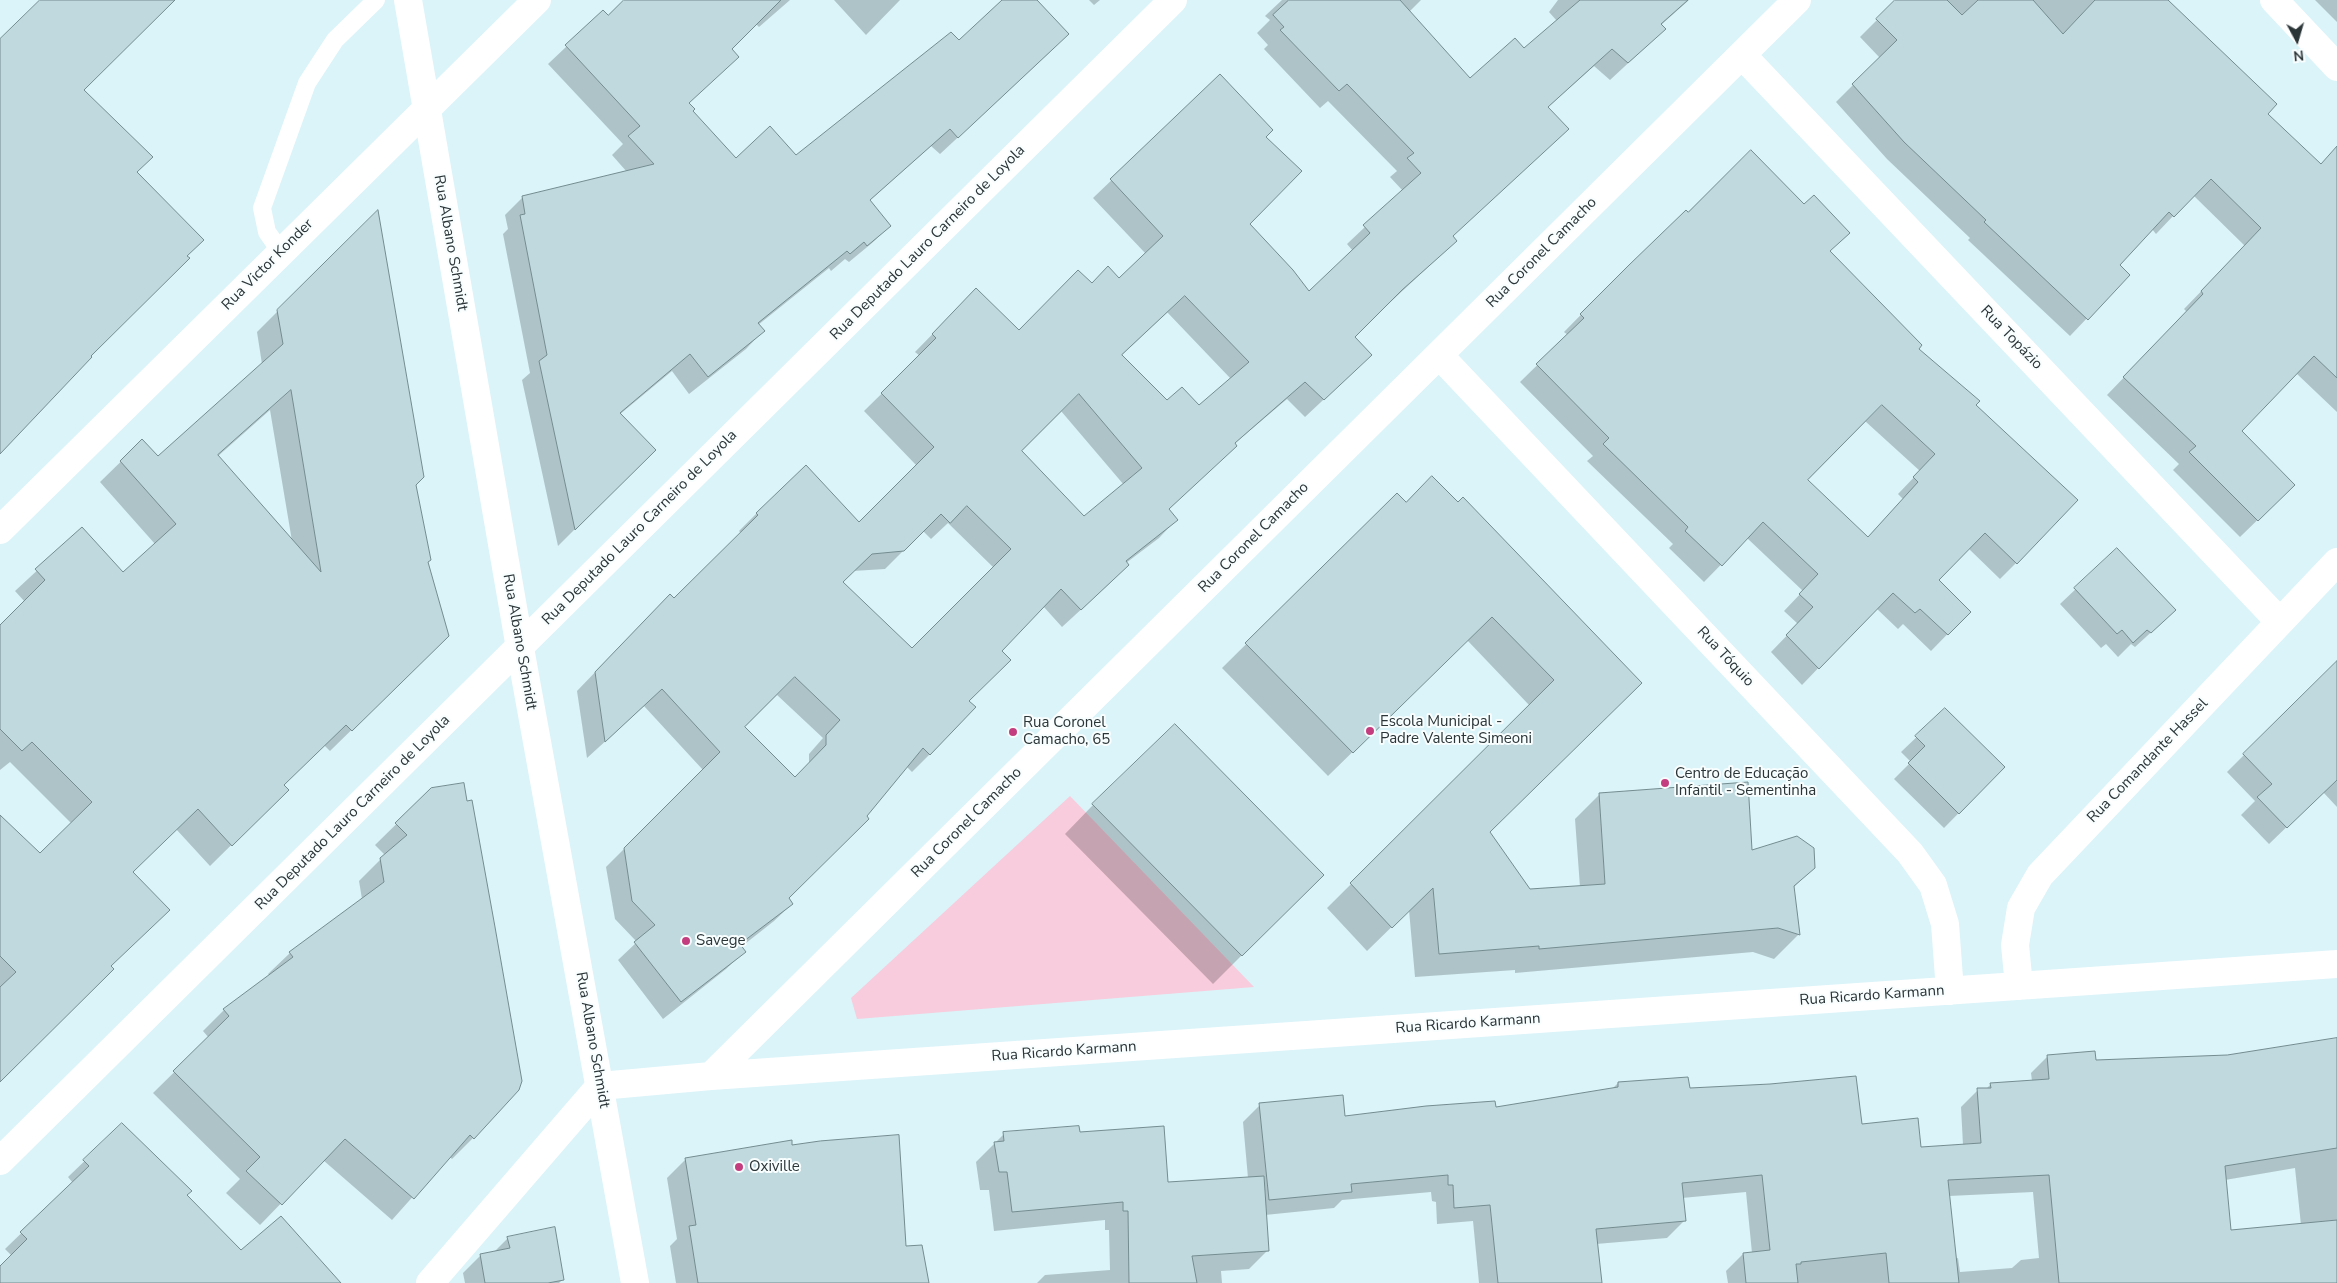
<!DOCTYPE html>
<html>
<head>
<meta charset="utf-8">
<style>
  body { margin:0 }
  #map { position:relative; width:2337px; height:1283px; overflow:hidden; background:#daf4f9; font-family:"Nunito Sans",sans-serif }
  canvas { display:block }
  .north { position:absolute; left:2272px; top:15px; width:50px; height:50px; -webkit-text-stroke:4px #f8fdfe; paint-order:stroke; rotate:174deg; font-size:14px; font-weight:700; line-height:20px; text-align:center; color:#2b3537 }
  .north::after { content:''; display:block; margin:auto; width:18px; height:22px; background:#2b3537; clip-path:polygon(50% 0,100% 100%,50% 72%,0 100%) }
</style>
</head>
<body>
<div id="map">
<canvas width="2337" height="1283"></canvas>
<div class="north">N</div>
</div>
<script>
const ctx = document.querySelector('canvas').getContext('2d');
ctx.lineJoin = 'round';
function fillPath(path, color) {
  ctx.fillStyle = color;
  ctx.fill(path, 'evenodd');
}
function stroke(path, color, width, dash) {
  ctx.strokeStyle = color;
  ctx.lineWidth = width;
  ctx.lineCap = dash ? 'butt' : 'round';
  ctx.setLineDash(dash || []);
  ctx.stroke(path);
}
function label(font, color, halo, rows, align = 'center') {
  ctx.font = font + ' "Nunito Sans",sans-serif';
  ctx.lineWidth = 4;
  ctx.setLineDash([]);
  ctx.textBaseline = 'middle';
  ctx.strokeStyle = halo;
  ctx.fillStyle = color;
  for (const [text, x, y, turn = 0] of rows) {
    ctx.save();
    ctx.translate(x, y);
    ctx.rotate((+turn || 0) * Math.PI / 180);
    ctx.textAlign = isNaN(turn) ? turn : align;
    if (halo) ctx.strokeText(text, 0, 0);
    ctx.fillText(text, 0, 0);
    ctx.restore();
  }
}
const green = new Path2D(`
  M1070,796L1254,987L857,1019L851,998Z`);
const shadow = new Path2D(`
  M626,0H790L759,27L756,24L730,49L688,104L691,111L736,160L796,156L959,42L1004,0H1035L1050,52L940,154L931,146L869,201L890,226L872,243L849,262L845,259L831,271L829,268L758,325L763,331L746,349L689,394L672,371L619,415L654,450L558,546L522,380L530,373L503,234L508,229L505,215L522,198L627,172L612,155L623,144L548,64L603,12L608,17Z
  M834,0H900L866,35Z
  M1089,0H1100L1094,5Z
  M1282,0H1421L1409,12L1470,79L1524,50L1557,21L1549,12L1558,0H1689L1661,25L1665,29L1610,80L1594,66L1547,108L1452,236L1456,241L1353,337V372L1305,417L1287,399L1234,444L1168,510L1176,520L1159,538L1126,563L1128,565L1110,583L1062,627L1043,606L1001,651L930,754L912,772L906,766L787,898L792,904L774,921L741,947L744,952L726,969L663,1019L618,960L637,942L615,919L606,867L703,770L644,706L587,758L577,691L652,613L674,600L741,533L739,531L757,513L859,523L917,466L864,411L920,356L915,352L958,308L1019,332L1091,285L1119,279L1146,254L1093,198L1220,76L1265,137L1248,224L1309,293L1353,251L1347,244L1403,191L1390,177L1397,171L1328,101L1320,108L1264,49L1268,45L1257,33L1270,20L1265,16ZM1167,312L1231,379L1199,407L1167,402L1121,356ZM1061,411L1124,485L1084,518L1021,451ZM948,523L994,568L912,650L842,582L853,571L885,569L923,531L931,539ZM776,694L823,738L809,754V764L795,779L743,727Z
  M1897,0H2167L2266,114L2320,166L2337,170V412L2296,373L2240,431L2276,502L2240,537L2173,470L2179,464L2107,395L2187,312L2184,309L2245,246L2193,195L2156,234L2152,229L2118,265L2128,275L2070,336L1968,240L1970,238L1887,159L1836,102L1880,58L1860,37Z
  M2315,0H2337V22Z
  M377,212L427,562L426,657L330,751L324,745L283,786L287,790L210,866L176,829L131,873L110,967L0,1080V816L40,855L72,824L10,762L0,770V627L25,602L15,591L82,529L123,573L155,544L100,482L142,441L158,458L262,364L257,332ZM270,410L292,541L217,457Z
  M1829,252L1917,349L1974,405L2016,563L2000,579L1968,548L1937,580L1969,612L1931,651L1903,624L1898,629L1876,608L1802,685L1771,652L1798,624L1784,611L1803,591L1747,538L1704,582L1669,548L1673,544L1587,461L1593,456L1520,382L1568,335L1564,332L1620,275ZM1865,421L1920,471L1898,494L1903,499L1867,538L1807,480Z
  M1397,495L1640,683L1489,832L1530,890L1580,887L1575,819L1600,794L1751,851L1814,867L1793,888L1798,935L1774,959L1753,952L1515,973V970L1415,977L1409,910L1367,951L1327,908L1530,706L1467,640L1328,776L1222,668Z
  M2117,550L2159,625L2135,647L2131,644L2118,657L2106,644L2101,648L2060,604Z
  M2323,676L2337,677V807L2323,792L2269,844L2241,815L2255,801L2227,772Z
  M1945,710L2004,767L1944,828L1894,779L1911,762L1901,752Z
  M432,789L473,1138L452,1159L449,1156L392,1220L323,1160L260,1225L226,1193L240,1179L153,1093L209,1038L203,1031L224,1010L270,976L268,974L290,953L362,899L359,881L385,855L375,845Z
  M1093,805L1322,875L1213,984L1065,834Z
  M2337,1039V1283H1728L1726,1271L1743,1254L1752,1253L1746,1192L1682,1198L1684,1221L1667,1238L1596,1244L1601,1283H1479L1473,1221L1437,1224L1436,1202L1432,1201L1431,1192L1342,1200L1334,1208L1265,1215L1267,1251L1249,1269L1221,1271L1222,1283H1037L1045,1275L1110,1270L1109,1230H1105V1220L994,1231L989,1190H980L976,1162L1004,1134L1079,1133L1167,1183L1248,1178L1243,1122L1260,1105L1344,1117L1494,1109L1612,1089L1618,1083L1689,1089L1860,1125L1920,1148L1963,1145L1961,1107L1978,1090L1986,1089L1991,1084L2032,1081L2031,1073L2048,1056L2095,1061L2227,1056ZM2295,1168L2301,1225L2230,1231L2225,1180ZM2033,1192L2039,1258L2021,1260L2012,1268L1960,1272L1958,1258L1955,1259L1949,1196Z
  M122,1125L186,1195L241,1252L340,1283H0V1268L12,1256L5,1249L73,1183L68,1177Z
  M791,1147L905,1248L928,1283H676L670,1246L677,1239L667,1178L686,1159Z
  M508,1238L562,1280L559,1283H465L463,1273L481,1255L493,1253Z`);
const building = new Path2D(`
  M40,0H175L84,90L153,157L137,172L204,240L187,256L190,258L91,356L92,357L0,454V39Z
  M624,0H781L732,49L739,57L689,103L695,109L693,111L736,158L770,126L796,155L951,32L959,40L1002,0H1037L1069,34L958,138L950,129L870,200L891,226L867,246L864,242L850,254L847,251L758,323L765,331L708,377L690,354L620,413L656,450L575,530L539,361L547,355L520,215L525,214L522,196L654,164L628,136L640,126L565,45L603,10L608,15Z
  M1289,0H1400L1470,78L1515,38L1524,48L1580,0H1688L1661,24L1666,29L1628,63L1612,49L1548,107L1569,129L1453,236L1457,241L1402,290L1355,337L1372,355L1324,400L1305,382L1235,443L1237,446L1169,509L1178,520L1126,561L1129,565L1081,610L1061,589L1002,651L1011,660L969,701L976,707L930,755L923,748L867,816L869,819L789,898L793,904L740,944L746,952L681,1002L634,942L655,925L632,901L624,848L720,752L662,689L605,742L595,672L670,594L674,598L758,515L756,513L806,465L859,522L934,447L881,393L936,338L932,334L976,288L1019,330L1078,270L1092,283L1108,266L1119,278L1163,236L1110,179L1220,74L1273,130L1266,137L1302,171L1250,224L1293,270L1309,291L1370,233L1363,225L1421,173L1407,158L1414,153L1347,84L1339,91L1280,30L1284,27L1273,15ZM1185,296L1249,362L1199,405L1182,387L1167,400L1122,355ZM1079,394L1142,468L1084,516L1022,451ZM967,506L1011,549L912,648L843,582L872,554L904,551L941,514L950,523ZM795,677L840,720L826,735V745L795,777L745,727Z
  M1895,0H1947L1962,15L1978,0H2033L2063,34L2095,0H2168L2277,104L2268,114L2321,164L2337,146V378L2314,356L2242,431L2295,485L2258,521L2189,452L2196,446L2123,377L2203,294L2201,291L2261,228L2211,179L2174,217L2169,212L2120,265L2130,275L2088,320L1984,222L1986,220L1904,142L1852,84L1897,40L1876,19Z
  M1751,150L1804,204L1814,195L1850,233L1830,251L1922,345L1919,349L1980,401L1976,405L2078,500L2017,564L1985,533L1939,580L1971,612L1948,635L1920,609L1915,613L1893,593L1819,669L1786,635L1813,607L1799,594L1818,574L1763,522L1722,566L1685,531L1688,527L1603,444L1609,438L1536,364L1584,318L1580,314L1629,265L1686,210L1688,212ZM1882,405L1935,454L1913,477L1918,482L1868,537L1808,480Z
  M378,210L424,477L416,485L431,560L428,562L449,636L352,731L346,725L284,785L289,790L232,846L198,809L133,872L170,910L111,966L114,969L0,1082V987L16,972L0,956V815L40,853L92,802L32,742L22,751L0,729V625L45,580L35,569L82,527L123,572L176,524L120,461L142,439L158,456L283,344L277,310ZM291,390L321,572L218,455Z
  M1432,476L1458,502L1463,497L1642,683L1490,832L1530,889L1605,884L1599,793L1748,782L1752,850L1797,836L1814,848L1815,868L1794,886L1800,935L1778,928L1539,949V946L1439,954L1433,888L1392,928L1350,883L1554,680L1492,617L1353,753L1245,643L1397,493L1406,502Z
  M2117,548L2176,610L2151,633L2147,630L2133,643L2122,630L2117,634L2074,588Z
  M2337,661V780L2287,828L2257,797L2272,784L2243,754Z
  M1945,708L2005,767L1959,814L1908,763L1925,746L1915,736Z
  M1175,724L1324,875L1242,956L1092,804Z
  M464,783L467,801L472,800L495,927L522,1081L519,1090L474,1139L470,1135L414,1199L345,1139L282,1205L246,1171L260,1157L173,1071L229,1016L223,1009L293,957L289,952L384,882L380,858L407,835L395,823L431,788Z
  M2337,1038V1148L2225,1166L2231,1230L2337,1220V1283H2059L2049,1175L1948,1180L1959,1283H1889L1886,1253L1801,1262V1264H1796L1798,1283H1746L1743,1253L1770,1250L1762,1175L1682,1183L1686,1221L1596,1229L1602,1283H1498L1490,1205L1454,1208L1453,1185H1448V1175L1351,1184L1352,1192L1269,1200L1259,1103L1343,1095L1345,1116L1426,1106L1495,1101L1496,1107L1618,1087V1082L1688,1077L1690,1088L1770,1084L1856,1076L1862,1124L1918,1118L1921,1147L1981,1143L1977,1088H1991L1990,1083L2049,1079L2047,1055L2095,1051L2096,1060L2227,1055Z
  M122,1123L192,1191L187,1195L241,1250L281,1216L341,1283H0V1266L27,1239L20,1232L89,1166L83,1160Z
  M1079,1126L1080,1132L1164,1126L1168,1182L1264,1176L1269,1251L1192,1256L1197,1283H1129L1128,1211H1123V1202L1012,1212L1007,1172H999L994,1142L1004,1141L1003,1132Z
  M899,1135L906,1246L922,1245L929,1283H698L689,1226L696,1225L685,1158L792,1140V1145L820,1141Z
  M555,1227L564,1280L548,1283H485L480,1254L510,1248L507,1237Z`);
const service = new Path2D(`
  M281,252L267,232L262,208L307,83L335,40L376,0`);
const minor = new Path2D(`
  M2274,0L2337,67
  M1742,55L2280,622
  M1439,355L1910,853L1933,885L1945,924L1950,991
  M0,530L537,0
  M2019,986L2015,945L2021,908L2040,875L2337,562
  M711,1076L1797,0
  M0,1161L1173,0
  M430,1283L600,1086L711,1076L2337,964`);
const primary = new Path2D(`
  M408,0L520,648L635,1283`);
const markers = [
  [1370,731,5,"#c43e7f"],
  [1013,732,5,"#c43e7f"],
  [1665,783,5,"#c43e7f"],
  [686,941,5,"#c43e7f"],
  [739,1167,5,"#c43e7f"]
];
const streetNames = [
  ["Rua Albano Schmidt",450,243,80],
  ["Rua Deputado Lauro Carneiro de Loyola",928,243,-45],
  ["Rua Coronel Camacho",1542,253,-45],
  ["Rua Victor Konder",268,265,-45],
  ["Rua Topázio",2011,338,46],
  ["Rua Deputado Lauro Carneiro de Loyola",640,528,-45],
  ["Rua Coronel Camacho",1254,538,-45],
  ["Rua Albano Schmidt",519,642,80],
  ["Rua Tóquio",1725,657,47],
  ["Rua Comandante Hassel",2148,761,-46],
  ["Rua Deputado Lauro Carneiro de Loyola",353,813,-45],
  ["Rua Coronel Camacho",967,823,-45],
  ["Rua Ricardo Karmann",1872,996,-4],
  ["Rua Ricardo Karmann",1468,1024,-4],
  ["Rua Albano Schmidt",592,1040,80],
  ["Rua Ricardo Karmann",1064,1052,-4]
];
const poiNames = [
  ["Escola Municipal -",1380,722],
  ["Padre Valente Simeoni",1380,739],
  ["Rua Coronel",1023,723],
  ["Camacho, 65",1023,740],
  ["Centro de Educação",1675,774],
  ["Infantil - Sementinha",1675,791],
  ["Savege",696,941],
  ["Oxiville",749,1167]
];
fillPath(green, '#f8ccdc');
fillPath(shadow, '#0003');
fillPath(building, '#c0d9de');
stroke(building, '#748c90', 1);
stroke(service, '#fff', 18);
stroke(minor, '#fff', 28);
stroke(primary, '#fff', 28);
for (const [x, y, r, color] of markers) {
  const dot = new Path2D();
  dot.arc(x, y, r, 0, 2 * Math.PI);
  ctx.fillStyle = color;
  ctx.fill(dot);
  stroke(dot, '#f8fdfe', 2);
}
label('15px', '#2b3537', '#f8fdfe', streetNames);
label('15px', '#2b3537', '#f8fdfe', poiNames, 'left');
</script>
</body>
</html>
